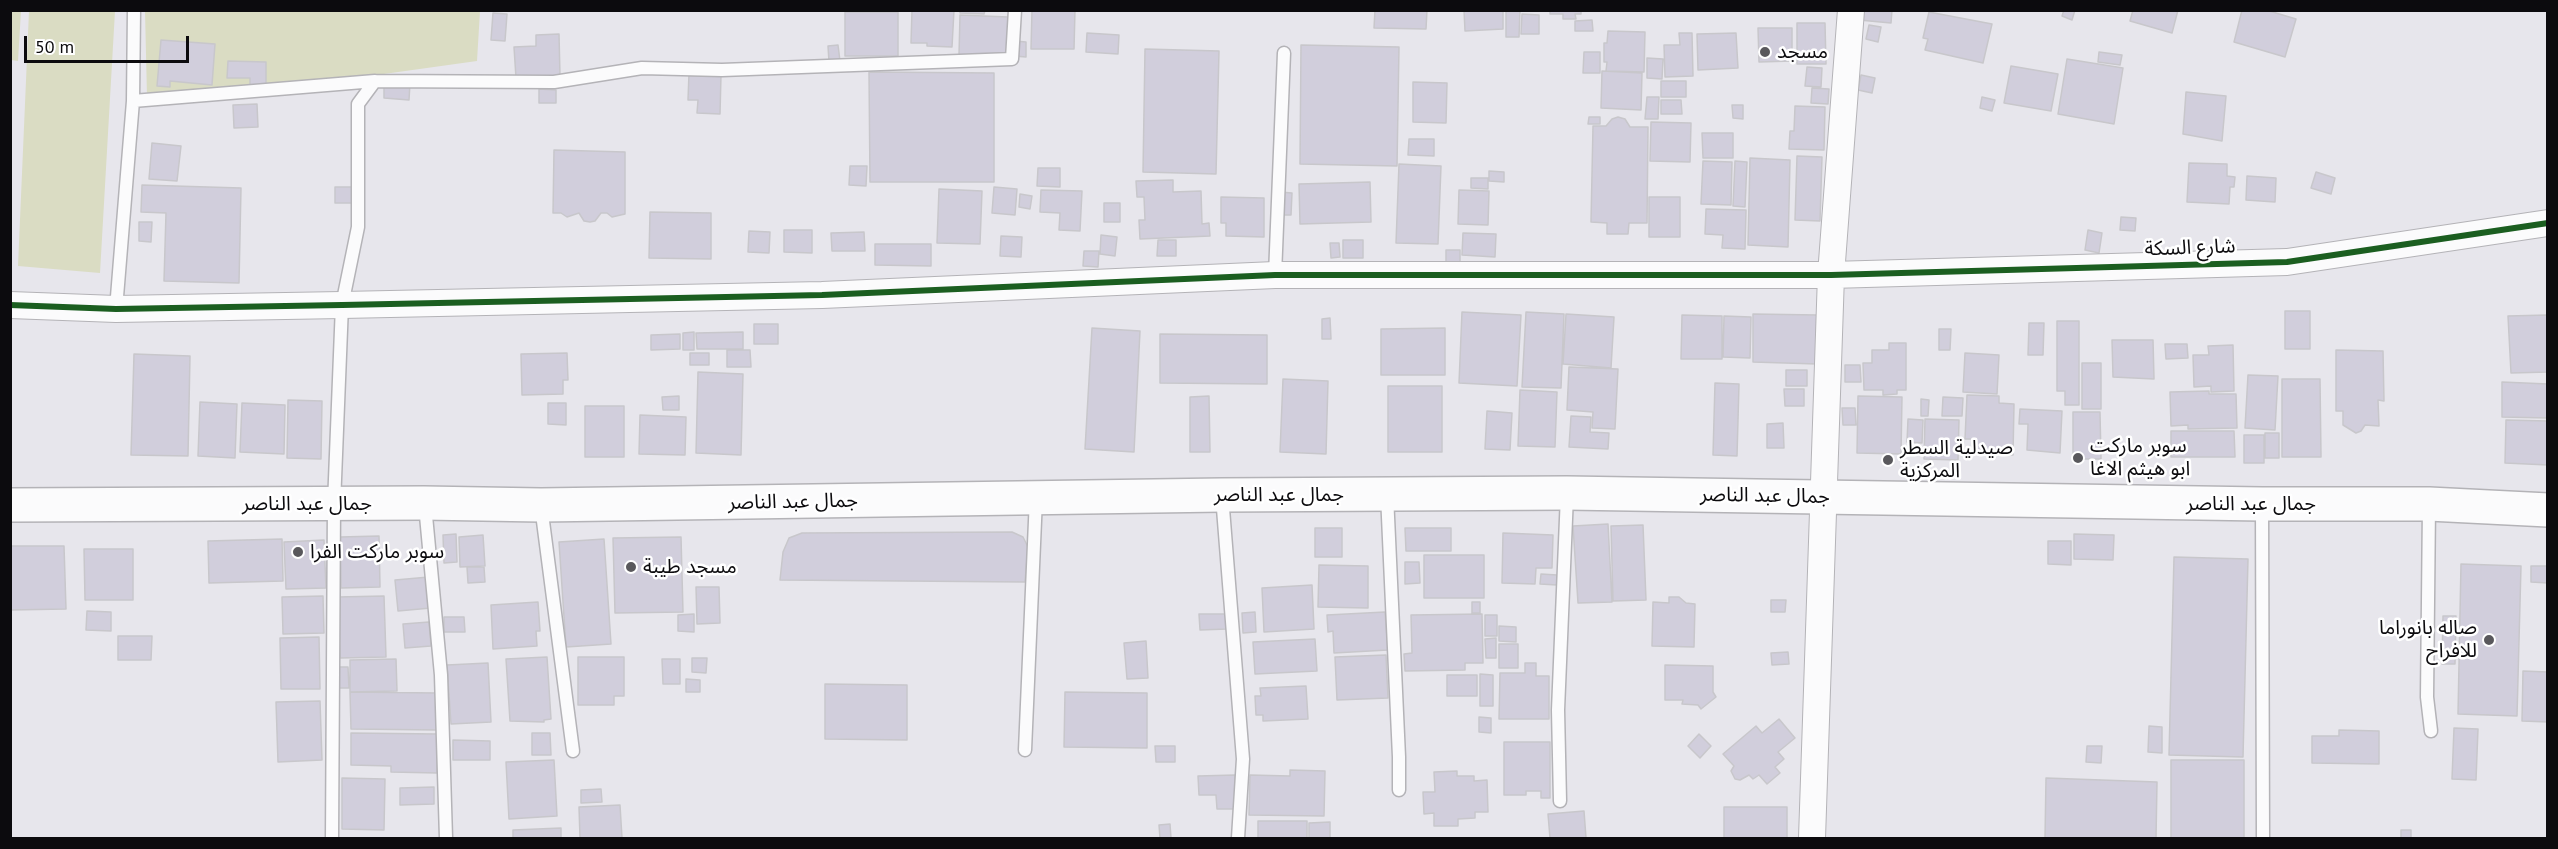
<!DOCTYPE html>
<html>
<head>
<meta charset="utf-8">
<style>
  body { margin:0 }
  #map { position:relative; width:2558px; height:849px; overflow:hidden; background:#e7e6ec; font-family:"PT Sans",sans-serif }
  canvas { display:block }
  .frame { position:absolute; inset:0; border:12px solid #0c0b0e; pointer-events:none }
  .scale { position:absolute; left:24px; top:36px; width:165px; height:27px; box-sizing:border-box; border:3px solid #0c0b0e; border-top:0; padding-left:8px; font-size:18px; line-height:21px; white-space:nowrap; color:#0c0b0e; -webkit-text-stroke:4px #fff; paint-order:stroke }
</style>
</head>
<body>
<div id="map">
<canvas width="2558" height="849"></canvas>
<div class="frame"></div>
<div class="scale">50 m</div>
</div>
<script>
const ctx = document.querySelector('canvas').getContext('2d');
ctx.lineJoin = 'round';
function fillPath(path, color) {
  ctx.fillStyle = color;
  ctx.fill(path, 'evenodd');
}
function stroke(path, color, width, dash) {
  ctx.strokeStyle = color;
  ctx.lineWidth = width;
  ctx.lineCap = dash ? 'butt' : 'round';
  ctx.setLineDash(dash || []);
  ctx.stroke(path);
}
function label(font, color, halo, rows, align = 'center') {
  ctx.font = font + ' "PT Sans","Noto Sans Arabic",sans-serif';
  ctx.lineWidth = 5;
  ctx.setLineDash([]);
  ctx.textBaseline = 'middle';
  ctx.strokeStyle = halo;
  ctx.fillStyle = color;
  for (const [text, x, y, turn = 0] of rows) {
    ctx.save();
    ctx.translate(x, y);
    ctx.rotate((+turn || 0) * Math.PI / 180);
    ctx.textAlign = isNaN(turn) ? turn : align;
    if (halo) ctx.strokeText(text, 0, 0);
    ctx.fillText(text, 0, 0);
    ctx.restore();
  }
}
const green = new Path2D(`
  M11,10L21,11L18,61L11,60Z
  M29,11H115L100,273L18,266Z
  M145,11H480L477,61L312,84L147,97Z`);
const building = new Path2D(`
  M912,10H954L952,47L927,46V43H911Z
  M960,10H985L984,14L960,13Z
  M1032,10H1075L1074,49H1031Z
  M1375,10H1427L1426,29L1374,28Z
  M1464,10H1503V29L1465,31Z
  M1506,10H1520L1519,37H1506Z
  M1550,10H1581V14H1575L1576,19H1563V14H1550Z
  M1860,10H1892L1891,23L1859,20Z
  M2064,10H2075L2072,20L2062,16Z
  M2133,10H2178L2172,33L2130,21Z
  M2242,10H2266L2296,19L2285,57L2234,42Z
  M845,12H898V56H845Z
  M1929,12L1992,24L1983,63L1925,50L1928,39L1923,38Z
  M493,13L507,14L505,41L491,40Z
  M1522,14L1539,15V34H1521Z
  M960,15L1008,17L1007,57L959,55Z
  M1592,20L1593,31H1575V21Z
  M1797,23H1825L1826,64H1797Z
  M1869,25L1881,27L1878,42L1866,39Z
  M1758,28H1792V61L1759,62Z
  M1608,31L1645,32L1644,72L1606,71L1607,62H1604V43H1607Z
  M1087,33L1119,35L1118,54L1086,52Z
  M1679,33H1692L1693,76L1665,77L1664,45H1680Z
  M1736,33L1738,68L1698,70L1697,34Z
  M559,34L560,76L516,78L514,47L536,46V35Z
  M161,40L215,44L212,85L170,81V87L157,86Z
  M1015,41L1026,42V57L1014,56Z
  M838,45L840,61L829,62L828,46Z
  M1301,45L1399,47L1397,166L1300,164Z
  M1145,49L1219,51L1216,174L1143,172Z
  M1584,52H1600V73H1583Z
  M2099,52L2122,55L2120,65L2098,62Z
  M1647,58L1663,59L1662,79L1647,78Z
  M2067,59L2123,68L2114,124L2058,114Z
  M228,61L266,62V85H250V78H227Z
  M2011,66L2058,74L2051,111L2004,103Z
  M1807,67L1822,68L1821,87L1805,86Z
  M1602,71L1642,73L1641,110L1601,108Z
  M869,72L994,73V182H870Z
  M689,73L721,75L720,114L697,113L698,100H688Z
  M1861,75L1875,78L1872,93L1858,90Z
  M1661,81H1686V97H1661Z
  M384,82L410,83L409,100L384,98Z
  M1413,82L1447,83L1446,123L1413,122Z
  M1812,88L1829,89L1828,104L1811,103Z
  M539,89L556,90V103H539Z
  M2186,92L2226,96L2222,141L2183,134Z
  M1647,97H1659L1658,119H1645Z
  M1982,97L1995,100L1992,111L1980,108Z
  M1661,100H1681L1682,114H1661Z
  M257,104L258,127L234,128L233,105Z
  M1732,105H1743V119L1733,118Z
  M1795,106L1825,107L1824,150L1789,149L1790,131H1794Z
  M1589,117H1600V124H1588Z
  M1618,117L1625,119L1630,127H1648L1647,223H1629L1628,234H1607V223L1591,222L1593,126H1606L1612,119Z
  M1651,122L1691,123L1690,162L1650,161Z
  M1702,133H1733V158H1703Z
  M1409,139H1434V156L1408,155Z
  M152,143L181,146L177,181L149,179Z
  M554,150L625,152V214L612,217L607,213H601L595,221L590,222L584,221L579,213L567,217L561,213H553Z
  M1797,156L1822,157L1820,221L1795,220Z
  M1750,158L1790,160L1788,247L1748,245Z
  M1703,161L1732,162L1731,205L1701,204Z
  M1735,161L1747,162L1745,207L1733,206Z
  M2189,163L2227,164V176L2235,177L2234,187H2230L2229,204L2187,202Z
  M1399,164L1441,166L1438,244L1396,243Z
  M850,166H867L866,186L849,185Z
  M1038,168H1060V187L1037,186Z
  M1489,171L1504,172V182L1489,181Z
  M2316,172L2335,178L2331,194L2311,188Z
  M2247,176L2276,178L2275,202L2246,200Z
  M1471,178H1488V189L1471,188Z
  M1173,180V192L1201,191L1202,224L1209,223L1210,236L1140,239L1139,220H1145L1144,197H1137L1136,181Z
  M1370,182L1371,222L1300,224L1299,184Z
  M142,185L241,188L239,283L164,281L166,213L141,212Z
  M335,187H353V203H335Z
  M994,187L1017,189L1015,215L992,213Z
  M939,189L982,191L980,244L937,243Z
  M1041,190L1082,191L1080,231L1059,230L1060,213L1040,212Z
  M1459,190L1489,191L1488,225L1458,224Z
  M1280,192L1292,193L1291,215H1279Z
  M1020,194L1032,196L1030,209L1019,207Z
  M1221,197L1264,198V237L1226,236V223H1221Z
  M1649,197H1680V237H1649Z
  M1104,203H1120V222H1104Z
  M1706,209L1746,210L1745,249L1722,248L1723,235L1705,234Z
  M650,212L711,213V259L649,258Z
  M2121,217L2136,218L2135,231L2120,230Z
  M139,222H152L151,242L139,241Z
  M784,230H812V253L784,252Z
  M2088,230L2102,233L2099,253L2085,250Z
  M749,231L770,232L769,253L748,252Z
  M864,232L865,251H832L831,233Z
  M1463,233L1496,234L1495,257L1462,255Z
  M1101,235L1117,237L1115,256L1100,254Z
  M1001,236L1022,237L1021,257L1000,256Z
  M1158,240H1176V256H1157Z
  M1343,240H1363V258H1343Z
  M1330,243H1339L1340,257L1331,258Z
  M875,244H931V266L875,265Z
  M1446,250H1460V264H1446Z
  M1084,251H1099L1098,267L1083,266Z
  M2285,311H2310V349H2285Z
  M1462,312L1521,315L1517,386L1459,383Z
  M1526,312L1564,314L1561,388L1522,387Z
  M1566,314L1614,317L1611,368L1563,364Z
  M1753,314L1818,315L1817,364L1753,362Z
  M1682,315L1722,316V359H1681Z
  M2547,315L2548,372L2511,373L2508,316Z
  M1724,316L1751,317L1750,358L1723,357Z
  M1330,318L1331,339H1322V319Z
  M2057,321H2079V405H2065V391H2057Z
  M2029,323H2044L2043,355H2028Z
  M754,324H778V344H754Z
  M1092,328L1140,331L1134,452L1085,449Z
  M1445,328V375H1381V329Z
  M1939,329H1951L1950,350H1939Z
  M694,332V350H683V333Z
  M743,332V349H697L696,333Z
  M680,334V349L651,350V335Z
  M1160,334L1267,335V384L1160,383Z
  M2112,340H2153L2154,379L2113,377Z
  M1889,343H1906V390H1897V394L1883,395V390H1864L1863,363H1872V350H1889Z
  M2165,344H2187L2188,358L2166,359Z
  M2233,345L2234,391L2211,392V386L2194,387L2193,355H2209L2208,346Z
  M727,350H750L751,367H727Z
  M2336,350L2383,351L2384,401L2378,400L2379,426L2365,425L2361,431L2356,433L2343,425V411H2336Z
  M567,353L568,380H563V394L522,395L521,354Z
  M690,353H709V365H690Z
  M1965,353L1999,355L1997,394L1963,392Z
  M134,354L190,356L188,456L131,455Z
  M2082,363H2101V409H2082Z
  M1845,365H1860L1861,382H1845Z
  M1569,367L1618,369L1615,429L1592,428L1593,412L1567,410Z
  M1786,370H1807V386H1786Z
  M698,372L743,374L741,455L696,453Z
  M2248,375L2278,376L2275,430L2245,428Z
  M1283,379L1328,381L1326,454L1280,452Z
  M2282,379H2320L2321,457H2282Z
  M2502,382L2548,384V418L2502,417Z
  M1715,383L1739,384L1737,456L1713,455Z
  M1388,386H1442V452H1388Z
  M1784,389H1804V406H1785Z
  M1520,390L1557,392L1555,447L1518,446Z
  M2209,391V394H2236L2237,428L2188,429V425L2171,426L2170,392Z
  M1967,395L1999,396V403L2014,404L2013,455L1972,453V439H1965Z
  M679,396V410H663L662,397Z
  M1209,396L1210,452H1190V397Z
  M1858,396L1902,397L1901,454L1857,453Z
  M1943,397L1963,398L1962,416H1942Z
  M1921,399L1929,400L1928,416H1921Z
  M288,400L322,401L321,459L287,458Z
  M200,402L237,404L235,458L198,456Z
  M242,403L285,405L284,454L240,452Z
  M548,403H566V425L548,424Z
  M585,406H624V457H585Z
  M1842,408H1855L1856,425H1843Z
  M2020,409L2062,411L2060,453L2027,450L2028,424H2019Z
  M1487,411L1512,413L1510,450L1485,449Z
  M2073,412H2100L2101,459H2073Z
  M640,415L686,417L685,455L639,454Z
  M1571,416L1591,417L1590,432L1609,433L1608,449L1569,447Z
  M1908,419L1923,420L1922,443L1907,442Z
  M1925,419L1959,420L1958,460L1924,459Z
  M2506,420L2548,421V465L2505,463Z
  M1783,423L1784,448H1767V424Z
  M2171,431H2234L2235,457H2171Z
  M2265,433H2279V458H2265Z
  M2244,435H2264V463H2244Z
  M1608,524L1612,602L1578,603L1573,526Z
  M1643,525L1646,600L1613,601L1611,526Z
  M1315,528H1342V557H1315Z
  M1405,528H1451V551H1406Z
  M1012,532L1023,537L1028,547L1025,582L780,580L783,552L789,538L802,533Z
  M1503,533L1553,535L1552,568H1536L1535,584L1502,583Z
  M456,534L457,562L444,563L443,535Z
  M2074,534L2114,535L2113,560L2074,559Z
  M483,535L485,566L460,567L459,537Z
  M379,536L380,587L341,588L340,537Z
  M681,537L683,612L615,613L613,538Z
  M282,539L283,581L209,583L208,541Z
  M604,539L611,644L566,647L559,542Z
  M324,540L326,588L286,589L284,542Z
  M2048,541H2071V565L2048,564Z
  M10,546H64L66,609L10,610Z
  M84,549H133V600H85Z
  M1424,555H1484V598H1424Z
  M2174,557L2248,559L2243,757L2169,755Z
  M1405,562H1419L1420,583L1405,584Z
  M2461,564L2521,566L2517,716L2458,714Z
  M1319,565L1368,566V608L1318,607Z
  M2531,566H2548V583L2531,582Z
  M467,567H484L485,582L468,583Z
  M1541,574L1557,575V585L1540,584Z
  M429,577L431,608L398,611L395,580Z
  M1312,585L1314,629L1264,632L1262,588Z
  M696,587H719L720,623L697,624Z
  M323,596L324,633L283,634L282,597Z
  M384,596L386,657L340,658L337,597Z
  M1669,597H1679L1686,603L1695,604L1694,647L1652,646L1653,602L1669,603Z
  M1771,600H1786L1785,612H1771Z
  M538,602L540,631H536L537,646L493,649L491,605Z
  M1472,602H1480V613H1472Z
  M87,611L111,612V631L86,630Z
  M1255,612L1256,632L1243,633L1242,613Z
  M1385,612L1388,650L1334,653L1333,631L1328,632L1327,615Z
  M694,614V632L678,631V615Z
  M1199,614H1227V629L1200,630Z
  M1482,614L1483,663H1465V670L1405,671L1404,654L1412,653L1411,615Z
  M1485,615H1497V636H1485Z
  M2443,616H2456L2455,664H2442Z
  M444,617H464L465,632H444Z
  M429,622L431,646L405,648L403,624Z
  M1499,626L1516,627V642L1499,641Z
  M118,636H152L151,660H118Z
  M319,637L320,689H281L280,638Z
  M1496,638V658H1486L1485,639Z
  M1315,639L1317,671L1255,674L1253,642Z
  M1146,641L1148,678L1127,679L1124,643Z
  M1499,644H1518V668H1499Z
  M1788,652L1789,664L1772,665L1771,653Z
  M1386,655L1388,698L1337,700L1335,657Z
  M547,657L551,719L544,720V722L510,721L506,659Z
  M578,657H624V696H614V705H578Z
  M692,658H707L706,673L692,672Z
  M396,659L397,691L350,692V660Z
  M662,659H680V684H663Z
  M488,663L491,722L451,724L447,665Z
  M1525,663H1536V676H1549V719H1499L1500,673H1525Z
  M1665,665L1713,666V692L1716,697L1701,709L1698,705L1682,704L1683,700H1665Z
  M334,667H348L349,688H334Z
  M2523,671L2548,672V722L2522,721Z
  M1480,674L1493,675V706H1480Z
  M1447,675H1477V696H1447Z
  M686,679L700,680V692H686Z
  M825,684L907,685V740L825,739Z
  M1306,686L1308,719L1263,721V715H1256L1255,696H1261L1260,688Z
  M350,692L437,693V730L351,729Z
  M1065,692L1147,693V748L1064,747Z
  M320,701L322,760L278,762L276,702Z
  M1479,717L1491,718V733L1479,732Z
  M1779,719L1795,738L1778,752L1784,759L1775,767L1780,773L1767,784L1759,775L1753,779L1749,775L1740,780L1735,779L1731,771L1734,766L1723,754L1756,726L1762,733Z
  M2149,726L2162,727V753L2148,752Z
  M2454,728L2478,729L2476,780L2452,779Z
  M2339,730L2379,731V764L2312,763V736H2339Z
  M351,733L438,734L437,773L391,772V766L351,765Z
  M532,733H550L551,755H532Z
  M1699,734L1711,746L1700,758L1688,746Z
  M453,740L490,741V760H453Z
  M1504,742H1550V798H1541V791H1526V795H1504Z
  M1155,746H1175V762H1156Z
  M2087,746H2102L2101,763L2086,762Z
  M554,760L557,816L509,819L506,762Z
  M2171,760H2244V838H2171Z
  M1290,770L1325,771L1324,816L1249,815L1250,775L1290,776Z
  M1457,771V776H1474V781L1487,780L1488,812H1475V818L1458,819V826H1434V813L1424,814L1423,792H1435L1434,772Z
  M1235,775L1237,809H1217L1216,795H1199L1198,776Z
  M342,778L385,779L384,830L342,829Z
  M2046,778L2157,782L2156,838H2045Z
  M434,787V804L400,805V788Z
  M601,789L602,802L581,803V790Z
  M620,805L622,838H580L579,807Z
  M1724,807H1787V838H1724Z
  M1584,811L1586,838H1550L1548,814Z
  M1258,821H1307V838H1258Z
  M1330,822V838H1309V823Z
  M1170,824L1171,838H1160L1159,825Z
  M561,828V838H513V830Z
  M2401,830H2411V838H2401Z`);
const lane = new Path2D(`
  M375,81L554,82L642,68L722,70L1012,59L1015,10
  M133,101L375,81L358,104V227L342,305L334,504L332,838
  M1275,275L1284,53
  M116,309L133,101L134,10
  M1387,495L1399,757V790
  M1222,496L1243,759L1238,838
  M425,505L441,675L446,838
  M2262,505L2263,838
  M2429,505L2427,697L2431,731
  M541,506L573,751
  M1025,750L1036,498
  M1560,801L1558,710L1567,495`);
const street = new Path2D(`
  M10,305L116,309L342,305L822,295L1275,275H1831L2287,262L2548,223
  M1812,838L1831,275L1851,10`);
const secondary = new Path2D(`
  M10,505L424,503L541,505L1222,495L1567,493L2262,504H2429L2548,510`);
const cycleway = new Path2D(`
  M10,305L116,309L342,305L822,295L1275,275H1831L2287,262L2548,223`);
const markers = [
  [1765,52,6,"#59585c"],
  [2078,458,6,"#59585c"],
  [1888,460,6,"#59585c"],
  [298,552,6,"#59585c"],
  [631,567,6,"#59585c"],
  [2489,640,6,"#59585c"]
];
const poiNames = [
  ["مسجد",1777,52],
  ["سوبر ماركت",2090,446],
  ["ابو هيثم الاغا",2090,469],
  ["صيدلية السطر",1900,448],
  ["المركزية",1900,471],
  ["سوبر ماركت الفرا",310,552],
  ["مسجد طيبة",643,567],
  ["صاله بانوراما",2477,628,"right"],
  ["للافراح",2477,651,"right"]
];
const streetNames = [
  ["شارع السكة",2190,248,-2],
  ["جمال عبد الناصر",1279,495],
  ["جمال عبد الناصر",1765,496,1],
  ["جمال عبد الناصر",793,502,-1],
  ["جمال عبد الناصر",307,504],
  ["جمال عبد الناصر",2251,504]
];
fillPath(green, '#dadcc3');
fillPath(building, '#d1cedc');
stroke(building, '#c8c7cb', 1.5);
stroke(lane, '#b4b3b7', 15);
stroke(street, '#b4b3b7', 28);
stroke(secondary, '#b4b3b7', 36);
stroke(lane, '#fbfbfc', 12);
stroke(street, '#fbfbfc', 26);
stroke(secondary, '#fbfbfc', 33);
stroke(cycleway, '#1b5e20', 6);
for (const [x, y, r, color] of markers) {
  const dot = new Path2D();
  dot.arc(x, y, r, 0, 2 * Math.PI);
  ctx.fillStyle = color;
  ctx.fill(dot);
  stroke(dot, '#fff', 2);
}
label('20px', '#0c0b0e', '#fff', poiNames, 'left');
label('20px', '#0c0b0e', '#fff', streetNames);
</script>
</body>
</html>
